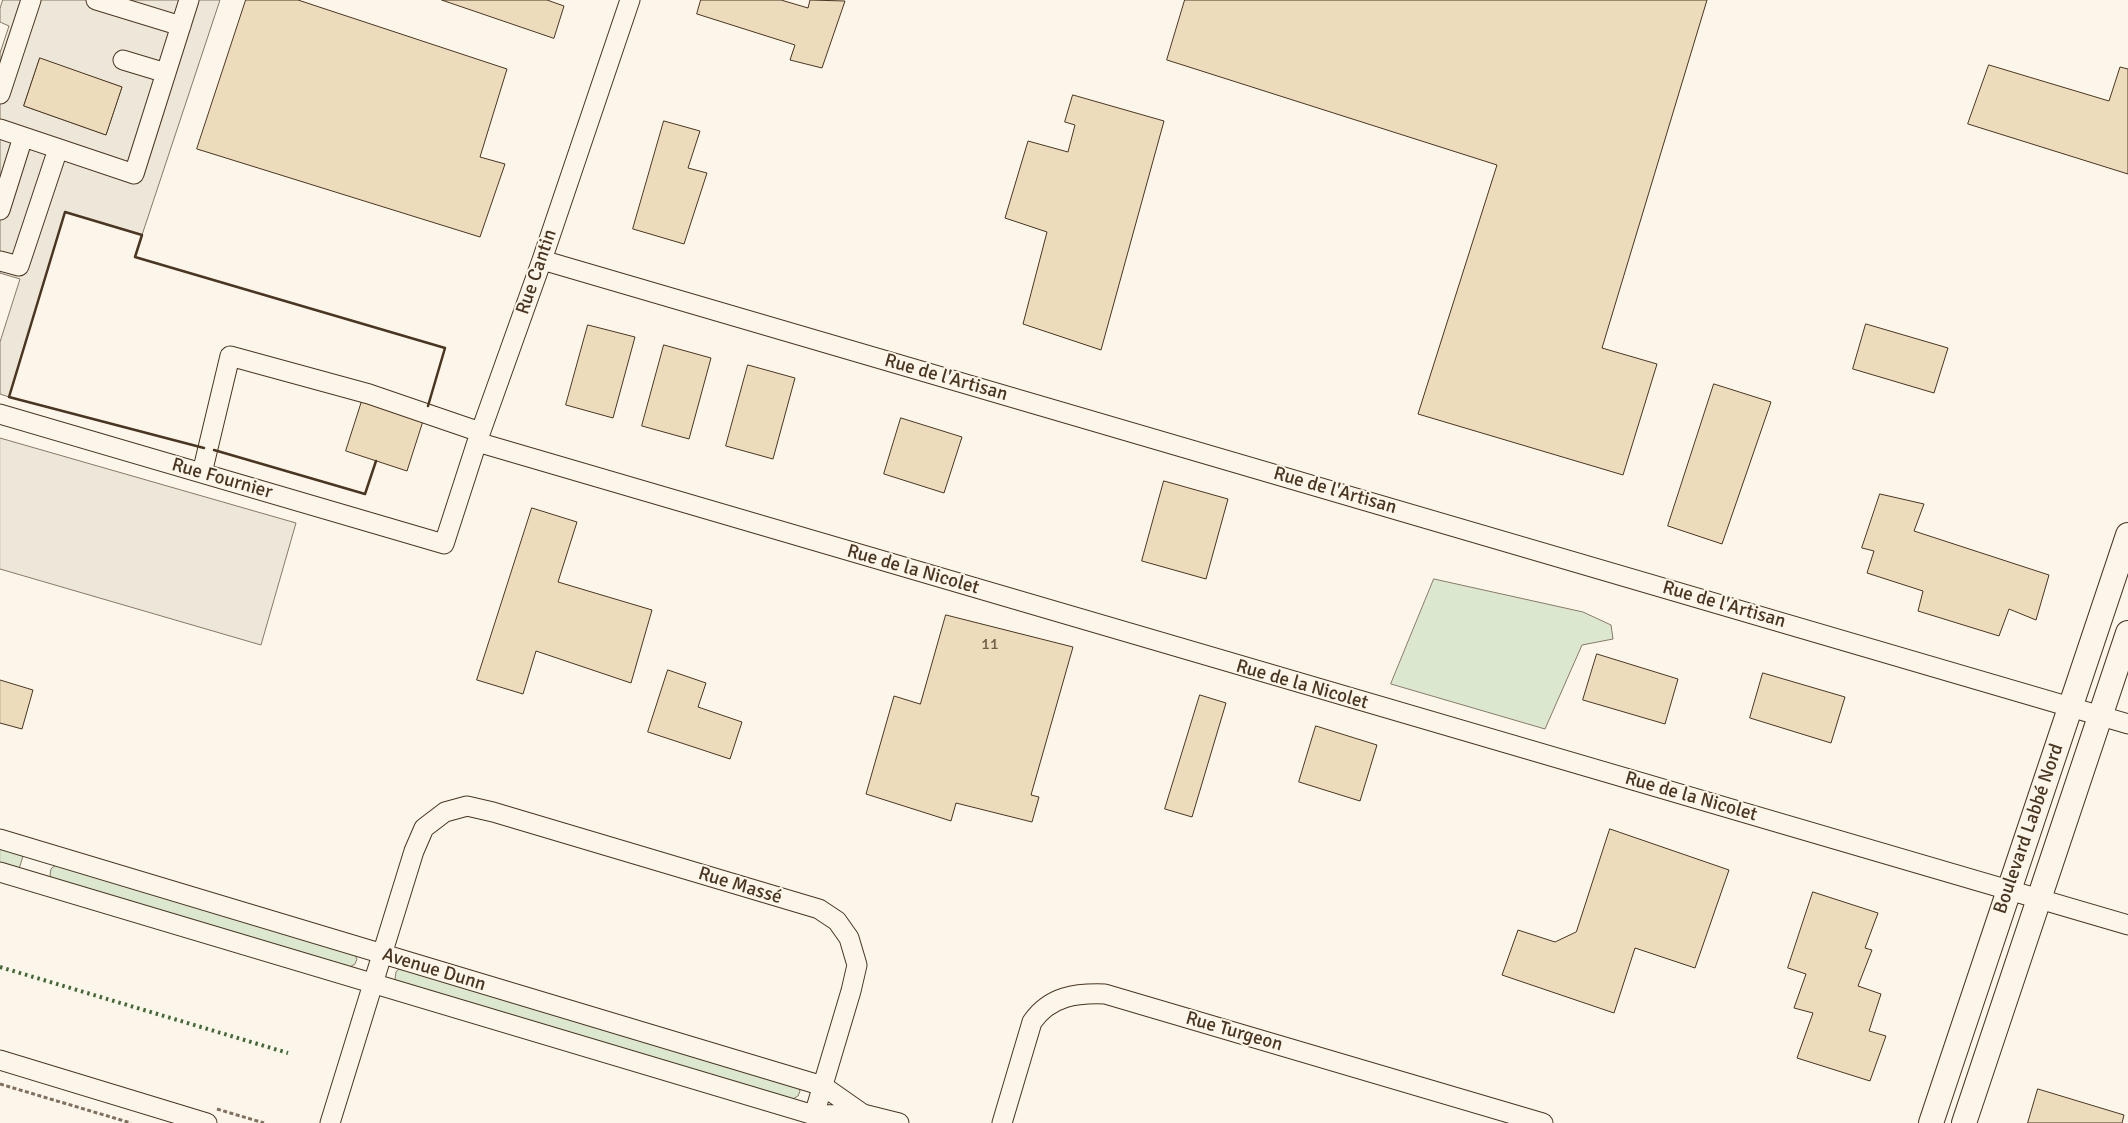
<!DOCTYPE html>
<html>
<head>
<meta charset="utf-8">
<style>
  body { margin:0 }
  canvas { display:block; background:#fbf6e9 }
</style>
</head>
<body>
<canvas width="2128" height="1123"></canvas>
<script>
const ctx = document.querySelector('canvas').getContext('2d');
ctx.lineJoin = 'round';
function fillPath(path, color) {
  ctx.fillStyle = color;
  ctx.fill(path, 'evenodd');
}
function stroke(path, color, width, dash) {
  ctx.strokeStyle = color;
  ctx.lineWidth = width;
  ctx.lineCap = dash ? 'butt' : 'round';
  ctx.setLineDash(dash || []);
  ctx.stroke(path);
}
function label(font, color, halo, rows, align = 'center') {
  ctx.font = font + ' Signika,sans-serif';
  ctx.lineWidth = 4;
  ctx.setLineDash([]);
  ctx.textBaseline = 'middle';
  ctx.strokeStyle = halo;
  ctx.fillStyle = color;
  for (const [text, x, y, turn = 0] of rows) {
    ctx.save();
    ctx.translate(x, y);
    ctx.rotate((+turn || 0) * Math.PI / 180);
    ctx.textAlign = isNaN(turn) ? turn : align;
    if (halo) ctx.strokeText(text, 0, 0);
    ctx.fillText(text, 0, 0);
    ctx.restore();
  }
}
const green = new Path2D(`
  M1434,579L1583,612L1611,625L1613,639L1582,645L1545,729L1391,684Z
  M0,846L24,853L19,869L0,863Z
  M58,864L355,955L357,959L355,964L348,968L53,881L50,875L51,869Z
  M402,967L798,1087L800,1091L798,1096L791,1100L398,984L395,979L396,972Z`);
const parking = new Path2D(`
  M3,0H220L142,235L65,212L9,397L0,394V342L20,279L0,273V53L9,26L0,22V9ZM40,59L122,87L106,135L24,106Z
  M0,438L296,523L261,645L0,569Z`);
const building = new Path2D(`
  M246,0H298L507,69L480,157L505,164L480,237L197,149Z
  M442,0H547L564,6L554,38Z
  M701,0H781L808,8L810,0L845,1L822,68L790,60L795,45L697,14Z
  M1185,0H1707L1602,348L1657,364L1623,475L1418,414L1497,165L1167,60Z
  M40,58L122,87L106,135L24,106Z
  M1989,65L2109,101L2120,67L2128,69V174L1968,124Z
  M1073,95L1164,121L1101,350L1023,324L1047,232L1005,218L1028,141L1068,152L1075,125L1065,122Z
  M664,121L700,131L688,168L707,173L684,244L633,229Z
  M1866,324L1948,348L1934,393L1853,369Z
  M588,325L635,337L613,418L566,405Z
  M664,345L711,358L689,439L642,426Z
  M748,365L795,378L773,459L726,446Z
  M1714,384L1771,402L1722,544L1668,526Z
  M362,401L423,421L407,471L346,451Z
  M901,418L962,437L944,493L884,474Z
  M1164,481L1228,499L1206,579L1142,561Z
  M1880,494L1924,504L1914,531L2049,575L2036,620L2009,609L1999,636L1918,611L1923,591L1867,573L1874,551L1862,548Z
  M532,508L577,522L558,582L652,610L631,683L536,651L523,694L477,680Z
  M946,615L1073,647L1031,795L1039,797L1032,822L956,803L951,821L866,794L894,696L920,704Z
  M1597,654L1678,679L1665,724L1583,700Z
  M668,670L706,683L698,707L742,722L730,759L648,732Z
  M1763,673L1845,697L1831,743L1750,718Z
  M0,680L33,690L22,729L0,723Z
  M1200,695L1226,703L1192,817L1165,809Z
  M1316,726L1377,745L1360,801L1299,782Z
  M1610,829L1729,870L1695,968L1635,948L1614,1013L1502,975L1518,930L1555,942L1576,932Z
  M1813,892L1878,913L1865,948L1872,950L1858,986L1881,994L1869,1031L1886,1036L1870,1081L1797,1058L1813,1013L1794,1008L1806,974L1788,968Z
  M2038,1089L2124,1115L2122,1123H2028Z`);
const path = new Path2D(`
  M0,1084L131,1123
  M217,1109L264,1123`);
const minor = new Path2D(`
  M96,0L181,26
  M123,60L166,73
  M0,94L31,0
  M0,129L134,174L189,0
  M0,210L23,137
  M542,260L2128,724
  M0,261L19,266L58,149
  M0,414L444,544L477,442L542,260L630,0
  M477,442L2128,925
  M202,473L230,356L369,394L480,432
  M0,839L823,1086L863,1114
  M0,872L814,1115L863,1114L899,1123
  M0,1060L207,1123
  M330,1123L414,851L424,828L445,812L467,806L493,812L819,909L837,921L849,938L857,965L851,991L814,1115
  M1002,1123L1032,1022C1050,996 1076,993 1105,994L1543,1123`);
const major = new Path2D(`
  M1931,1123L2128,535
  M1964,1123L2128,633`);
const hedge = new Path2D(`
  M0,967L288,1053`);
const wall = new Path2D(`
  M204,448L9,397L65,212L142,235L135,257L445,348L428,406
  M214,450L365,494L376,461`);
const numberNames = [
  ["11",990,645]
];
const streetNames = [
  ["Rue Cantin",537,272,-71],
  ["Rue de l'Artisan",946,378,16],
  ["Rue Fournier",222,479,16],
  ["Rue de l'Artisan",1335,491,16],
  ["Rue de la Nicolet",913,570,16],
  ["Rue de l'Artisan",1724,605,16],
  ["Rue de la Nicolet",1302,685,16],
  ["Rue de la Nicolet",1691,797,16],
  ["Boulevard Labbé Nord",2029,829,-71],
  ["Rue Massé",740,886,17],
  ["Avenue Dunn",434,970,17],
  ["Rue Turgeon",1234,1032,16]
];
fillPath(green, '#dce7d0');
stroke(green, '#887966', 1);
fillPath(parking, '#ede7d9');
stroke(parking, '#887966', 1);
fillPath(building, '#ecdcbc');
stroke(building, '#4a3520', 1);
stroke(minor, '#4a3520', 21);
stroke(major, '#4a3520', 26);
stroke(path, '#7f6f5c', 3, [4, 2.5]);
stroke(minor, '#fbf6e9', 19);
stroke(major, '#fbf6e9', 24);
stroke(hedge, '#436837', 4, [2.5, 4]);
stroke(wall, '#4a3520', 2.5);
label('16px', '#725f47', null, numberNames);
label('19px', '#4a3520', '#fbf6e9', streetNames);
</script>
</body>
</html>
